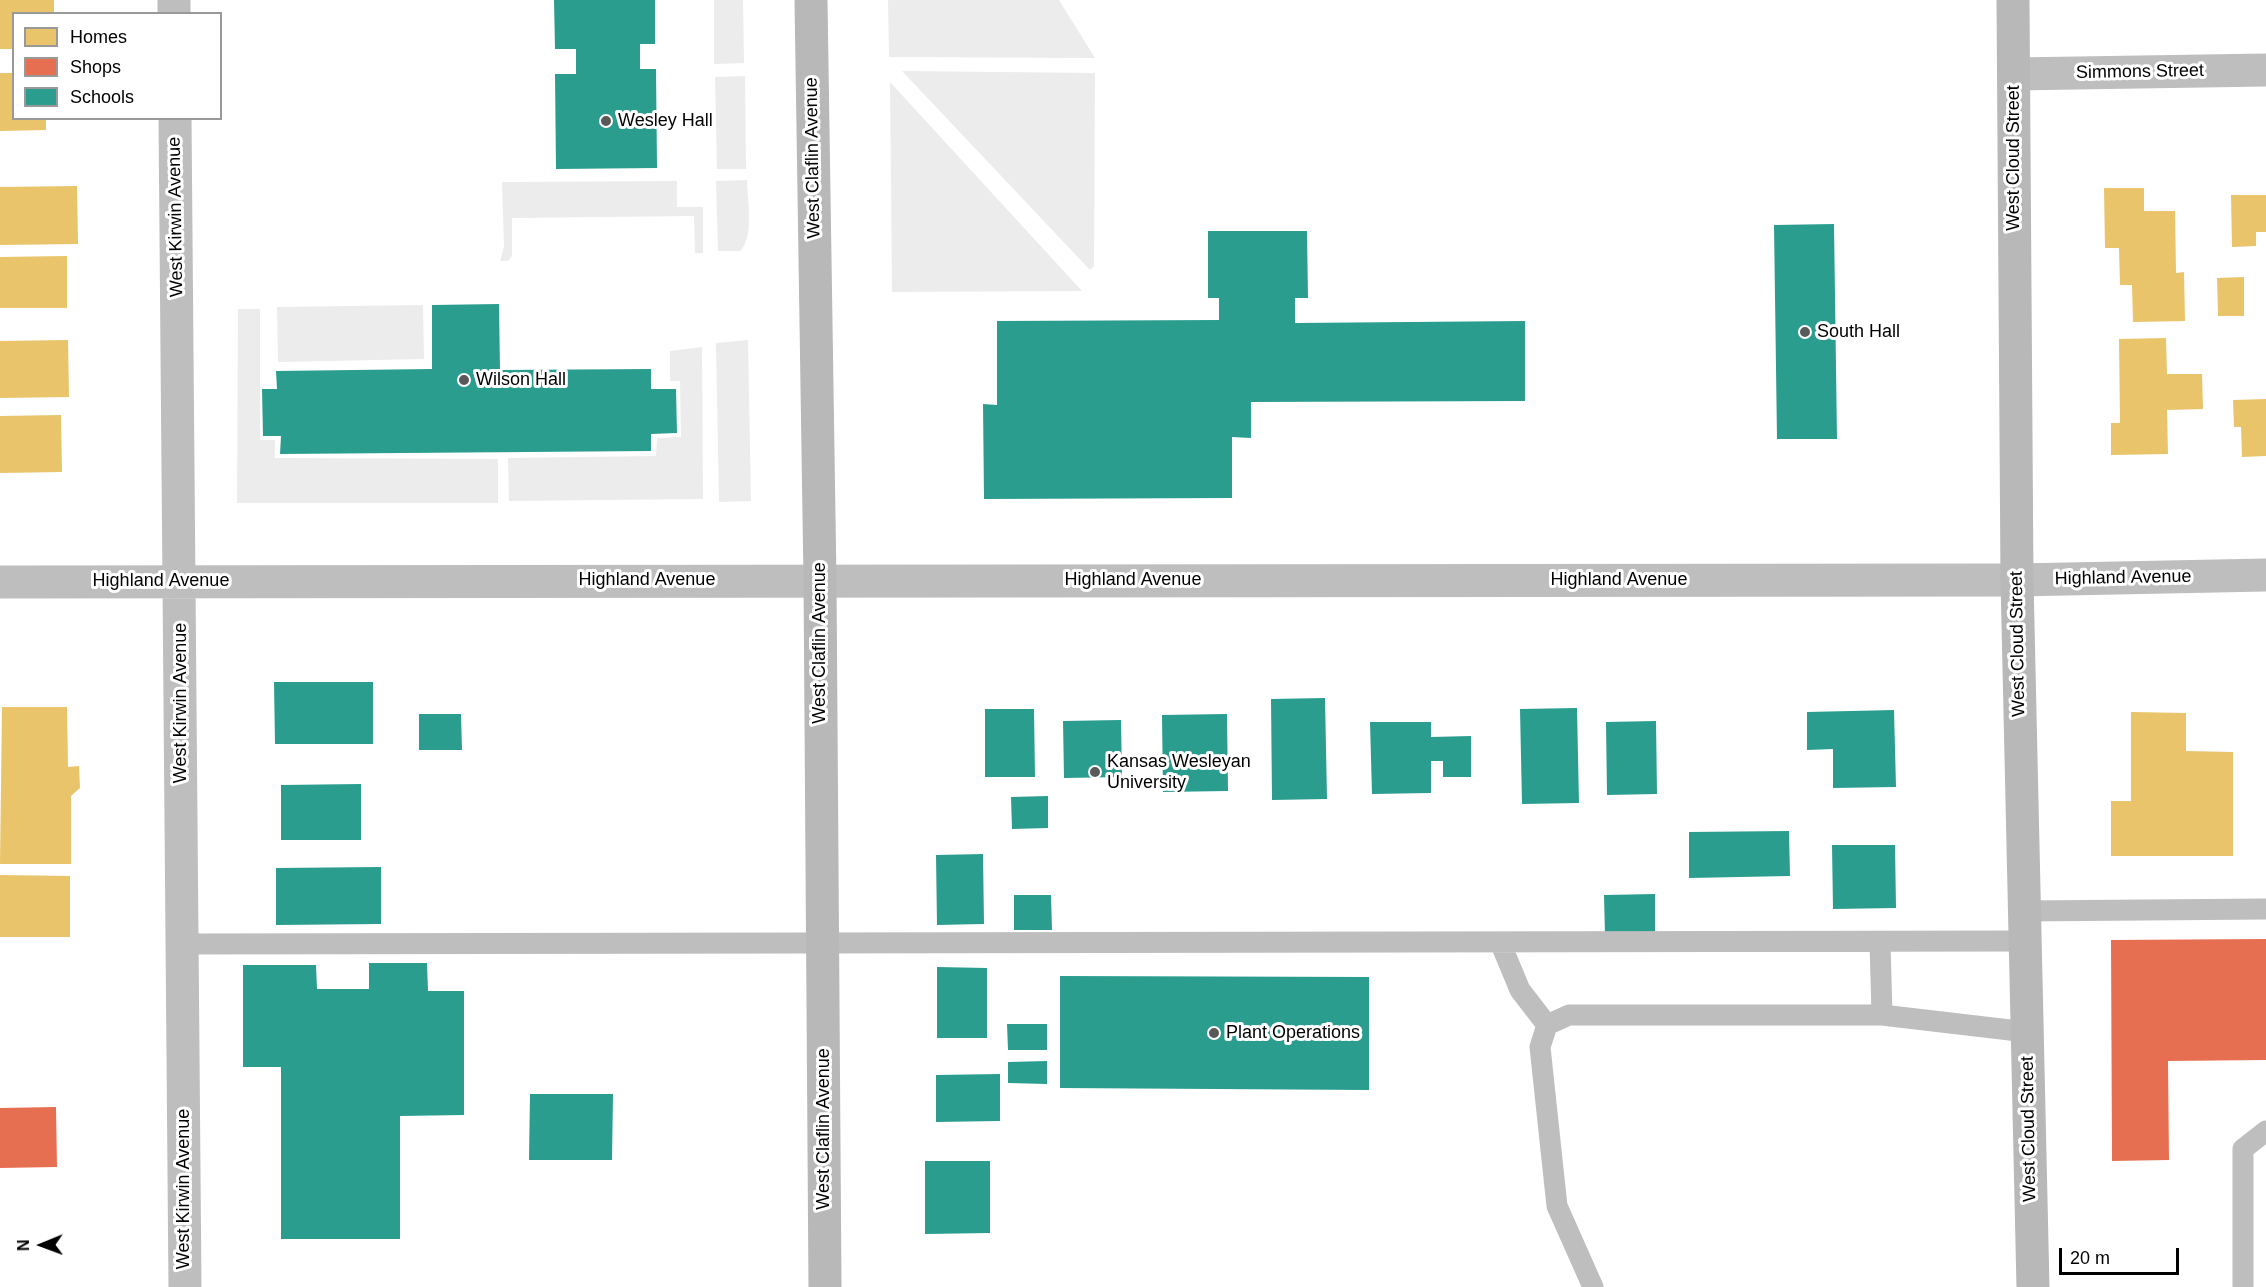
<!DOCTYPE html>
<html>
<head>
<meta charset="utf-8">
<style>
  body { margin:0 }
  #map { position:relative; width:2266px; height:1287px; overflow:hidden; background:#fff; font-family:Helvetica,sans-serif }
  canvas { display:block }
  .legend { position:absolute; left:12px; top:12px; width:210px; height:108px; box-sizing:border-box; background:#fff; border:2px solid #999; margin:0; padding:8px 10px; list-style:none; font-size:18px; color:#000 }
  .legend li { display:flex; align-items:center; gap:12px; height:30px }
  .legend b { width:30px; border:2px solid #999 }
  .north { position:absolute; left:12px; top:1215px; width:60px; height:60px; -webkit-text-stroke:4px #fff; paint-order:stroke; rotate:269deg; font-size:16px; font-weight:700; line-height:24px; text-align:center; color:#000 }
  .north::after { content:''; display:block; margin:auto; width:21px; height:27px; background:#000; clip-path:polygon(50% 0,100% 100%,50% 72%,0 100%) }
  .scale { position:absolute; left:2059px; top:1248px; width:120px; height:27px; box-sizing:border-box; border:3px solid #000; border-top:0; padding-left:8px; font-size:18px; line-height:21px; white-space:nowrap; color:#000; -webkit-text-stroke:4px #fff; paint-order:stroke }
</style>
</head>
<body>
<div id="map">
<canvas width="2266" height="1287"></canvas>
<ul class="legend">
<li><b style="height:16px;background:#e9c46a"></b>Homes</li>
<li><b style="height:16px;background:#e76f51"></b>Shops</li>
<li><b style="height:16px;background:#2a9d8f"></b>Schools</li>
</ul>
<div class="north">N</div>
<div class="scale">20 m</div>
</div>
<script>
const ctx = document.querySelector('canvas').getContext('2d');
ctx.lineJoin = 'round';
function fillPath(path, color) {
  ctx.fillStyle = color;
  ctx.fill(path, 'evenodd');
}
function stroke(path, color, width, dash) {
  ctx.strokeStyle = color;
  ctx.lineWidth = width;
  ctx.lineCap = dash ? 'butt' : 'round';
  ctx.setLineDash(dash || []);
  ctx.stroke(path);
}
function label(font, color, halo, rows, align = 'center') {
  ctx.font = font + ' Helvetica,sans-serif';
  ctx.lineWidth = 6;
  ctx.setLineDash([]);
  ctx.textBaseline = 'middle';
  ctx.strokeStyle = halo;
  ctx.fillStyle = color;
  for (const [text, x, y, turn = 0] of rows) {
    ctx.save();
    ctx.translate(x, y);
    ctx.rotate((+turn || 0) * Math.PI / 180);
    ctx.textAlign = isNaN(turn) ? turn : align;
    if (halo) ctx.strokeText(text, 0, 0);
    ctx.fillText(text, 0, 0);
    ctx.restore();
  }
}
const green = new Path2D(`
  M714,0H743L744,63L714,64Z
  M888,0H1059L1095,58L889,57Z
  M902,71L1095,73L1094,266L1090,270Z
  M745,76L746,169H717L715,77Z
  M890,82L1082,291L892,292Z
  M747,180C747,200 755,236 740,251H718L716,181Z
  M677,181V207H703V253H695L694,216L512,218V256L508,261H500L504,247L502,182Z
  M423,305L424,359L278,362L277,307Z
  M238,309H260V440H275V458L498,459V503H237Z
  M748,340L751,501L719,502L716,343Z
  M702,347L703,499L509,501L508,458L656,456L657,438L681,437L680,381H670V351Z`);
const homes = new Path2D(`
  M0,0H54V14H14V49H0Z
  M0,73H14V118H46V130L0,131Z
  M77,186L78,244L0,245V187Z
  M2104,188H2144V211H2175L2176,273L2184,272L2185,321L2133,322L2132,285H2120L2119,248H2105Z
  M2231,195H2266V232H2256V246L2232,247Z
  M67,256V308H0V257Z
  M2244,277V316H2218L2217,278Z
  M2166,338L2167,374H2202L2203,409L2167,410L2168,454L2111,455V423H2120L2119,339Z
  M68,340L69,397L0,398V341Z
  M2266,399V456L2242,457L2241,427H2234L2233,400Z
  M61,415L62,472L0,473V416Z
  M2,707H67L68,767L79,766L80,788L71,796V864H0Z
  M2131,712L2186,713V751L2233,752V856H2111V801H2131Z
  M0,875L70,876V937H0Z`);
const shops = new Path2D(`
  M2266,939V1060L2168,1061L2169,1160L2112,1161L2111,940Z
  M56,1107L57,1167L0,1168V1108Z`);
const schools = new Path2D(`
  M554,0H655V44H640V69H656L657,168L556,169L555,74H576V49H555Z
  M1834,224L1837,439H1777L1774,225Z
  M1208,231H1307L1308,298H1295V323L1525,321V401L1251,402V438L1232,437V498L984,499L983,404L997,405V321L1219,320V298H1208Z
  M499,304L500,370L651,369V389H676L677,433L651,434V451L280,454L281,436H263L262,389H277L276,371L432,369V305Z
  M274,682H373V744H275Z
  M1325,698L1327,799L1272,800L1271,699Z
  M1577,708L1579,803L1522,804L1520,709Z
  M985,709H1034L1035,777H985Z
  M1894,710L1896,787L1833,788V749L1807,750V712Z
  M419,714H461L462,750H419Z
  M1227,714L1228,791L1163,792L1162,715Z
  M1121,720L1122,777L1064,778L1063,721Z
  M1656,721L1657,794L1607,795L1606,722Z
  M1370,722H1431V737L1471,736V777H1443V761H1431V793L1372,794Z
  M361,784V840H281V785Z
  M1048,796V828L1012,829L1011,797Z
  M1789,831L1790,876L1689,878V832Z
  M1832,845H1895L1896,908L1833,909Z
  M983,854L984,924L937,925L936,855Z
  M381,867V924L276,925V868Z
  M1655,894V934L1605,935L1604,895Z
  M1014,895H1051L1052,930H1014Z
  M369,963H427L428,991H464V1115L400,1116V1239H281V1067H243V965H316L317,989H369Z
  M937,967L987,968V1038H937Z
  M1060,976L1369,977V1090L1060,1088Z
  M1007,1024H1047V1050H1008Z
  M1047,1061V1084L1008,1083V1062Z
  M1000,1074V1121L936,1122V1075Z
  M530,1094H613L612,1160H529Z
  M925,1161H990V1233L925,1234Z`);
const lane = new Path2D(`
  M2024,911L2266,909
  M1500,942L1520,990L1547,1025
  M1880,942L1882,1015
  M183,944L2025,941
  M1593,1287L1557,1206L1540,1047L1547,1025L1569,1015H1882L2027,1032
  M2243,1287V1149L2266,1131`);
const street = new Path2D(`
  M174,0V14
  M2014,74L2266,70
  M175,118L185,1287
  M0,582L2017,580L2266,575`);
const secondary = new Path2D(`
  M811,0L820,580L825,1287
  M2013,0L2017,580L2033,1287`);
const markers = [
  [606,121,6,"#595959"],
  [1805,332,6,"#595959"],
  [464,380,6,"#595959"],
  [1095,772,6,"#595959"],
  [1214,1033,6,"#595959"]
];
const streetNames = [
  ["Simmons Street",2140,72,-1],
  ["West Claflin Avenue",813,158,-91],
  ["West Cloud Street",2014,158,-90],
  ["West Kirwin Avenue",176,217,-91],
  ["Highland Avenue",2123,578,-1],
  ["Highland Avenue",647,580],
  ["Highland Avenue",1133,580],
  ["Highland Avenue",1619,580],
  ["Highland Avenue",161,581],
  ["West Claflin Avenue",820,643,-90],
  ["West Cloud Street",2018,644,-91],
  ["West Kirwin Avenue",181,703,-90],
  ["West Claflin Avenue",824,1129,-90],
  ["West Cloud Street",2029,1129,-91],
  ["West Kirwin Avenue",184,1189,-90]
];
const poiNames = [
  ["Wesley Hall",618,121],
  ["South Hall",1817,332],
  ["Wilson Hall",476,380],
  ["Kansas Wesleyan",1107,762],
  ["University",1107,783],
  ["Plant Operations",1226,1033]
];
fillPath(green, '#ececec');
fillPath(homes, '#e9c46a');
fillPath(shops, '#e76f51');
fillPath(schools, '#2a9d8f');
stroke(lane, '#bebebe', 21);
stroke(street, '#bebebe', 33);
stroke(secondary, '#b8b8b8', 33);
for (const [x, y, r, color] of markers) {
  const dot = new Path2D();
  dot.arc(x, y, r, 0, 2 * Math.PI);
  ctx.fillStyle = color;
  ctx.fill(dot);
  stroke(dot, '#fff', 2);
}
label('18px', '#000', '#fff', streetNames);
label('18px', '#000', '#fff', poiNames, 'left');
</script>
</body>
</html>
